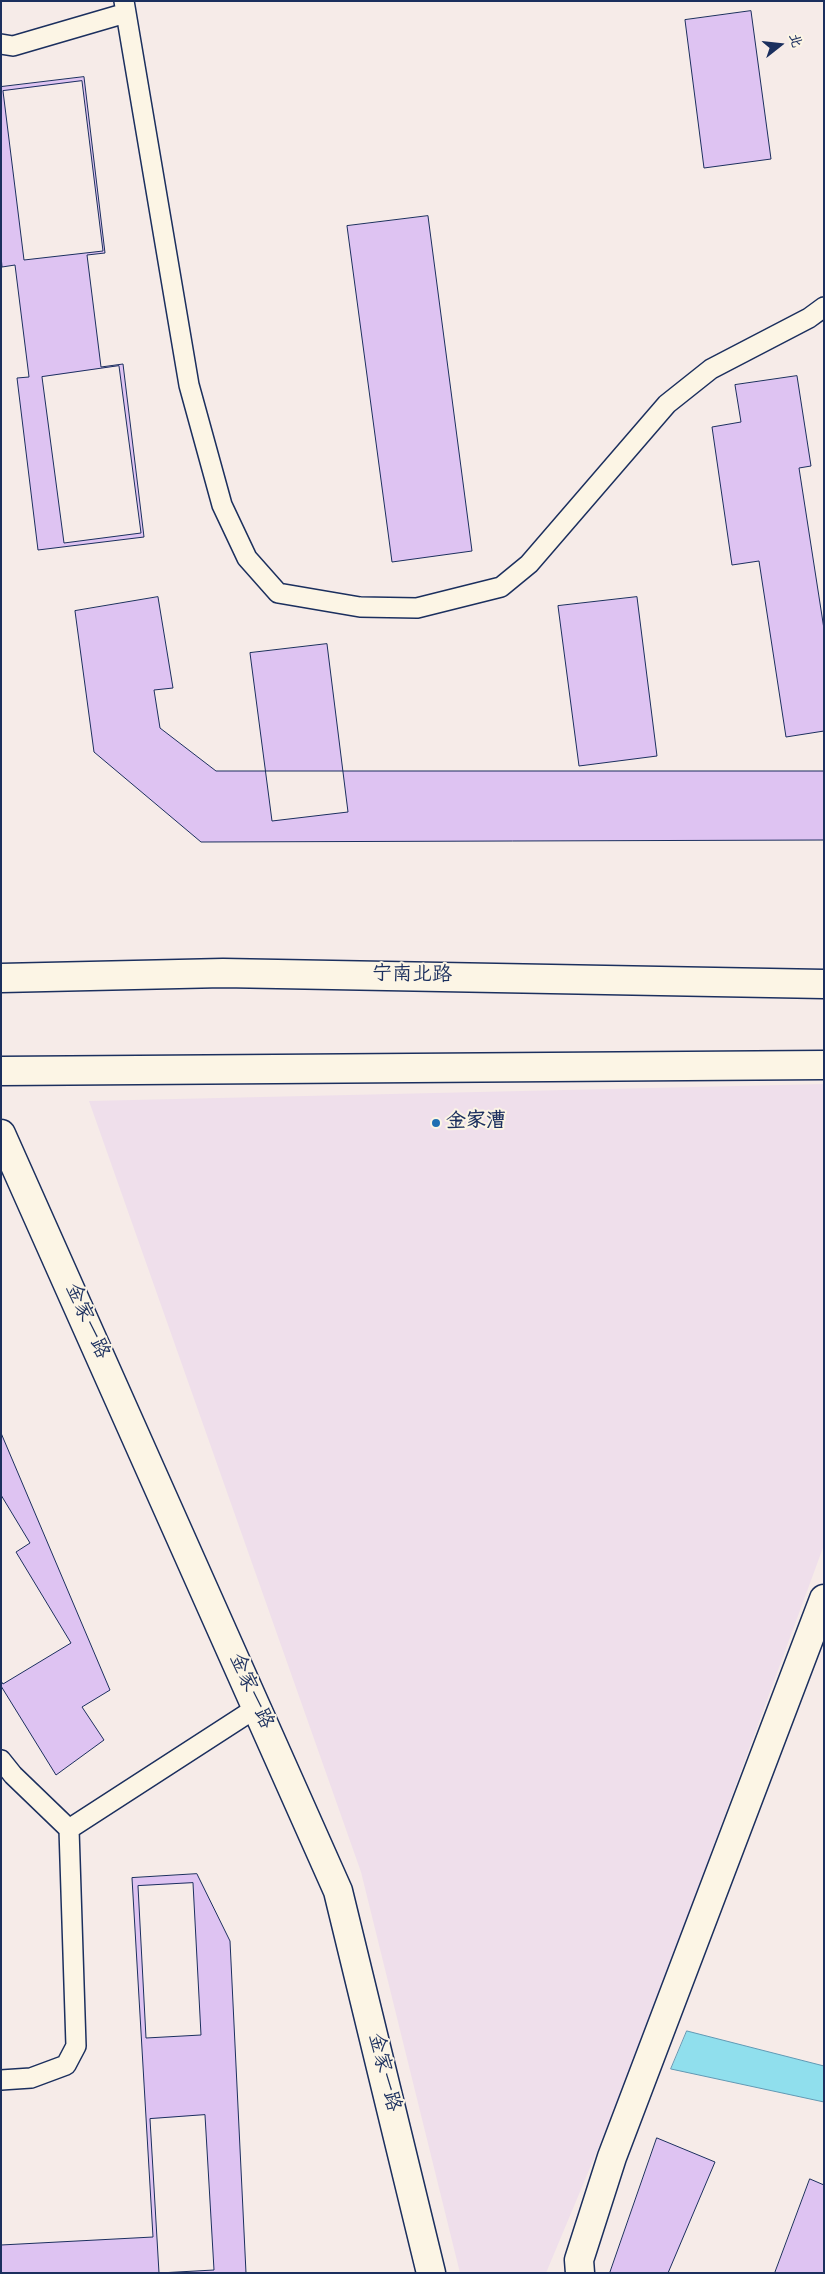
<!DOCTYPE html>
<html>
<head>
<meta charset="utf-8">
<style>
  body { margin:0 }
  #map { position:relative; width:825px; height:2274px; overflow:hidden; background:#f6ebe8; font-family:Dekko,"LXGW WenKai TC",sans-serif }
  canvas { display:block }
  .frame { position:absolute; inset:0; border:2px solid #1b2f5e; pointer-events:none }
  .north { position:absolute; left:755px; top:20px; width:50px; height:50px; -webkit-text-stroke:4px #fcf5e5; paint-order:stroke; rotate:74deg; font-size:14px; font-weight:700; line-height:20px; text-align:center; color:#1b2f5e }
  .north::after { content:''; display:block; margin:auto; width:18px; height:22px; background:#1b2f5e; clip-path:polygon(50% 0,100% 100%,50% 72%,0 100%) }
</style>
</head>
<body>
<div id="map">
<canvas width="825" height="2274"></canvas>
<div class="frame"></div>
<div class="north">北</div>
</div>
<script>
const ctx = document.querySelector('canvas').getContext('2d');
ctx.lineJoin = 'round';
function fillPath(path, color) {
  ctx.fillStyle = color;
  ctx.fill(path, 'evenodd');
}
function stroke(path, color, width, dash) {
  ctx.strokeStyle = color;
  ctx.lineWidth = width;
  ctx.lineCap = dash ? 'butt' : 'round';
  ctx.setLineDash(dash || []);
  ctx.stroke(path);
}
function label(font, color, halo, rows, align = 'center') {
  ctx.font = font + ' Dekko,"LXGW WenKai TC",sans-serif';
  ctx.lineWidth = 4;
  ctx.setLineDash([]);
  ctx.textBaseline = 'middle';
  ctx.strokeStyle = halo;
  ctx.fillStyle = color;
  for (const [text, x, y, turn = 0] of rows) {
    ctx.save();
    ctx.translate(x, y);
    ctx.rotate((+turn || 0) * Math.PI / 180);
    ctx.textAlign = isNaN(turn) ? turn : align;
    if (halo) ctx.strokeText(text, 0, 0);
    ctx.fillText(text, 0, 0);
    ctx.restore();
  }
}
const built = new Path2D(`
  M824,1084V1545L633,2065L546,2273H460L361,1872L89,1101Z`);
const water = new Path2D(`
  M687,2031L824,2066V2102L671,2069Z`);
const building = new Path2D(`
  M751,11L771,159L704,168L685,20Z
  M84,77L105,253L87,255L101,367L123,364L144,537L38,550L17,378L29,377L15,265L2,267L1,256V87Z
  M82,81L103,251L24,260L3,91Z
  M428,216L472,551L392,562L347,226Z
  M119,366L141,533L64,543L42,377Z
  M797,376L811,466L799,468L824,629V731L786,737L759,561L732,565L712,427L741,422L735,385Z
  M158,597L173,688L154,690L160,728L216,771H824V840L201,842L94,752L75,611Z
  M637,597L657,756L579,766L558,606Z
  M327,644L348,812L272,821L250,653Z
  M1,1433L110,1690L82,1707L104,1740L56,1775L1,1686Z
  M1,1495L30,1543L16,1552L71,1643L3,1684L1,1681Z
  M197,1874L230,1941L246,2273H1V2245L153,2237L132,1878Z
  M193,1883L201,2035L146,2038L138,1886Z
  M205,2115L214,2270L159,2273L150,2119Z
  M657,2138L715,2162L668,2273H610Z
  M810,2179L824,2185V2273H775Z`);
const lane = new Path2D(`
  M124,1L189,385L222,505L247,558L278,593L360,607L417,608L501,587L529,564L667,404L711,369L809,318L824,307
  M1,44L13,46L126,13
  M1,1760L13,1775L69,1829L76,2046L66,2065L31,2078L1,2080
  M69,1829L256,1708`);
const street = new Path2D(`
  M580,2273L579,2260L612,2157L824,1599`);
const secondary = new Path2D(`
  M1,1134L338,1891L431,2273`);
const primary = new Path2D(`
  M1,978L223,973L824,984
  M1,1071L824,1065`);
const markers = [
  [436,1123,5,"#1f6fb2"]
];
const streetNames = [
  ["宁南北路",412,977,1],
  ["金家一路",85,1322,66],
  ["金家一路",249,1692,66],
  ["金家一路",382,2073,76]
];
const poiNames = [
  ["金家漕",446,1123]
];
fillPath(built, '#efdfeb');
fillPath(water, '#90dfed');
stroke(water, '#6199b4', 1);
fillPath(building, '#dec3f2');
stroke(building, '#1b2f5e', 1);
stroke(lane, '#1b2f5e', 22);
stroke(street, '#1b2f5e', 31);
stroke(secondary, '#1b2f5e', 31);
stroke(primary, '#1b2f5e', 31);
stroke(lane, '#fcf5e5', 19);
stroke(street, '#fcf5e5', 28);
stroke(secondary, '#fcf5e5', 28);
stroke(primary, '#fcf5e5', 28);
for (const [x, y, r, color] of markers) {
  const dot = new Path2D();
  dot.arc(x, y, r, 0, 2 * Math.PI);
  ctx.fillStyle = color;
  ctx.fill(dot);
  stroke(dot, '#fcf5e5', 2);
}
label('20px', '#1b2f5e', '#fcf5e5', streetNames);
label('bold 20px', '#1b2f5e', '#fcf5e5', poiNames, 'left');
</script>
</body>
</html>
